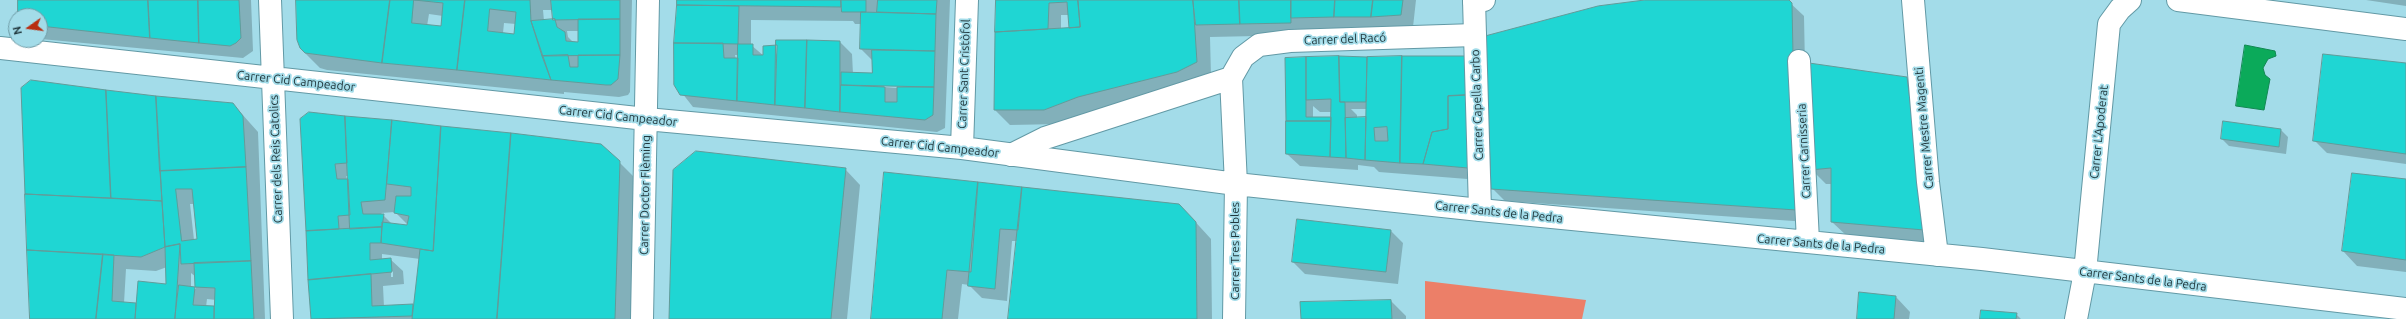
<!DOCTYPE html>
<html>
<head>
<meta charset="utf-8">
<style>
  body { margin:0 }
  #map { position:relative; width:2406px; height:319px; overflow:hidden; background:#a3dce9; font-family:Ubuntu,sans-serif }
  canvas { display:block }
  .north { position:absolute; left:8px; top:8px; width:40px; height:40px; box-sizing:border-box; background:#a3dce9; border:1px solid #6f9ba5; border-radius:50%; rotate:256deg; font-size:11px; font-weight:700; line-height:16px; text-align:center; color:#22393e }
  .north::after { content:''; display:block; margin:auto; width:14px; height:18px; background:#b82d11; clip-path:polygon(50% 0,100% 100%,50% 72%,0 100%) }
</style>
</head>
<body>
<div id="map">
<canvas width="2406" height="319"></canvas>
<div class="north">N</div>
</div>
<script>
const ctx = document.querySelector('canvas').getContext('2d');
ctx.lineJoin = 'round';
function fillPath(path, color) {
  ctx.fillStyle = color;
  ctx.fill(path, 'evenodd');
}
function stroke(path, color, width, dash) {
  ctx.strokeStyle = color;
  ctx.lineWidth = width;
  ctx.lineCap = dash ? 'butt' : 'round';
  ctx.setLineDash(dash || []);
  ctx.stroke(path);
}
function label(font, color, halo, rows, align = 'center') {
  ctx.font = font + ' Ubuntu,sans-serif';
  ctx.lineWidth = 3.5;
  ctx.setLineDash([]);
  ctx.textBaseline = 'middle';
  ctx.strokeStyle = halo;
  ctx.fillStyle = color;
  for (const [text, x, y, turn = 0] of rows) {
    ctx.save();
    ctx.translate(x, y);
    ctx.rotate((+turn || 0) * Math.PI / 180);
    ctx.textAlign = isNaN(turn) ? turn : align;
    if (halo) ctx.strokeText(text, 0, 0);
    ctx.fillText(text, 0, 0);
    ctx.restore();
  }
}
const green = new Path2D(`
  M1425,281L1586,300L1582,319H1425Z`);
const water = new Path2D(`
  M2245,45L2275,51L2276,56L2268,59L2263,68L2265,75L2270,79L2264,110L2236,106Z`);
const shadow = new Path2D(`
  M19,0H251L253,51L243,58L41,39L40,16H19Z
  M297,0H632L630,92L628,95L619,97L564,92V94L327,70L320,68L305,53ZM543,10H553L554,20L544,21ZM429,14L443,16L442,27L427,26ZM504,23L516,24L515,35L503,33ZM567,31H579V43H574L568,37Z
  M678,0H950L945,128L937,132L693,107L675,84ZM751,20L853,21L855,24H862L861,49L873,61V74H853L852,54L840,42L764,56L751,45ZM735,55H739V59H736ZM884,85L911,87V89L884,87Z
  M997,0H1416L1413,27L1303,35L1210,37L1211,77L1060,124L1010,125L995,110ZM1061,15H1069L1070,29H1061Z
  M1653,0H1787L1804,16L1808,222L1505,201L1492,188Z
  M2366,0H2406V6Z
  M1466,57L1480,180L1379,172L1374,167L1358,165V170L1300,166L1287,154L1306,58ZM1313,106L1320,112H1332V118H1313ZM1351,109H1367V120L1357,119V115Z
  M2406,64V164L2327,153L2314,140Z
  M1907,78L1921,93L1938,244L1847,236L1832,222V184H1826L1811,169Z
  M22,89L156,97L233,104L258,132L265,319H31ZM190,204H194L198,240H194ZM167,267V285L137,304L124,303L126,269L156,271ZM191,273L196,277V289L191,288ZM207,299L216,300L215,308L206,307Z
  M309,113L441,127L619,162L635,178L631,319H311L301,119ZM346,176H349V180H347ZM395,212L409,226L392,224L381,213ZM382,254L420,259L414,305L384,307L383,286L404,284L403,271L390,259L382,260ZM391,271H393V277H391Z
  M2281,130L2288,137L2286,154L2229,146L2222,139Z
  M845,169L860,185L847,319H670Z
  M885,173L1179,204L1211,239L1212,319H1009L1017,241H1012L1007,301L982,298L969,285L962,284L958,319H872Z
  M2406,180V272L2357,266L2343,251Z
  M1391,231L1403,243L1398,284L1305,274L1293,262Z
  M1896,297L1910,312L1909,319H1858Z
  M1391,301L1406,316V319H1302Z
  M2016,314L2021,319H1981Z`);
const building = new Path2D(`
  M18,0H148L150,38L40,26V16H18Z
  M148,0H198L199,43L150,38Z
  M198,0H239L241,38L236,43L230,46L199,43Z
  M296,0H390L382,63L305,53L300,48L297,40Z
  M390,0H465L457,70L382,63ZM414,0L443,3L441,26L412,23Z
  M465,0H530L531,21L551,80L457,70ZM490,9L516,12L514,34L488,31Z
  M551,0H620V19L553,20Z
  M677,0H841V7L677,5Z
  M841,0H866V12H842Z
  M878,0H937L936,14L877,12Z
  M996,0H1078L1080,27L1069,28L1067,2L1049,3L1048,29L995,32Z
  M1078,0H1193L1197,62L1177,72L1078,97L1044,110H994L995,32L1080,27Z
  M1193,0H1239L1240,24L1196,25Z
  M1239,0H1291V23L1240,24Z
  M1291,0H1335L1334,17L1291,18Z
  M1335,0H1373L1371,17H1334Z
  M1373,0H1403L1401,15L1371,17Z
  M1645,0H1789L1792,3L1796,210L1491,189L1485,36L1598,6Z
  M677,5L739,6L738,44L674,43Z
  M861,12L936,14L935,51L860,49Z
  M555,19L557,27L565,32L566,41L578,42V19H620V55L542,56L531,21Z
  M776,40H807L805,108L775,105Z
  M807,40L840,41V112L805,108Z
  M674,43H723L724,58H738L737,101L680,95L674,85Z
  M738,44H753V55H763V46L777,45L775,105L737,101Z
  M872,50L935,51L934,87L841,85V72L872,73Z
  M2323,54L2406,63V154L2313,141Z
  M568,55L570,67H578V55H620L618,79L611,85H606L551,80L542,56Z
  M1339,56L1340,102H1345L1346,158L1330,157L1331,99L1306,100V57Z
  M1339,56L1367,57L1366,102H1340Z
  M1402,56L1400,163L1365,160L1367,57ZM1387,127L1388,141H1375L1374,128Z
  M1402,56H1467L1468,95L1448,96V129L1432,132L1423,164L1400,163Z
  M1306,57V117H1331V121H1286L1285,58Z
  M1809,63L1907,77L1917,155L1924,230L1831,222V168L1810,170Z
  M31,80L106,90L111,198L25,194L21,88Z
  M841,85L885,87V102H897V87H934L933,115L925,120L840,112Z
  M106,90L156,96L162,201L111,198Z
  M1468,95V168L1423,164L1432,132L1448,129V96Z
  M156,96L233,103L243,116L246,167L160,171Z
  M309,112L345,116L347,163L335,164L337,179H348L350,215L338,216L339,229L306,231L300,119Z
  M345,116L392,120L385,200L361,202L363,214H384L382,227L350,229Z
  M1366,117L1365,160L1346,158L1345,118Z
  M392,120L441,126L433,251L381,243L382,222L407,225L409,216L394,213L396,196H411V187L387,184Z
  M1286,121H1331L1330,157L1286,154Z
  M2223,121L2281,129L2279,147L2221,139Z
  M441,126L511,133L497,319H412L420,249L433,251Z
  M511,133L601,144L620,161L615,319H497Z
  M696,151L846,168L831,319H669L673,170Z
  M246,167L251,261L181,264L180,244L165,247L160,171ZM176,189H192L197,239L182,241Z
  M884,172L978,182L971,272L947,270L942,319H871Z
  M2352,173L2406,179V260L2342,251Z
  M978,182L1022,187L1018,230L1000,229L995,289L968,286Z
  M1022,187L1179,204L1196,222L1197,319H1008Z
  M25,194L162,201L165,247L141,257L27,250Z
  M1297,219L1391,230L1386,272L1292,262Z
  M382,227L381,243H370V260L391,258L392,272L308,280L306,231Z
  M180,244L175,319H135L138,281L166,284L165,247Z
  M27,250L103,254L96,319H30Z
  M103,254L114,255L112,301L136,303L135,319H96Z
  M251,261L254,319H214L215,288L195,287L194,263Z
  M371,274L372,306L413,304L412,316L311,319L308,280Z
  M179,285L195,287L193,305L214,306V319H175Z
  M1859,292L1896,296L1894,319H1857Z
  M1391,300L1392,319H1301L1300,302Z
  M1981,310L2017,313L2016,319H1980Z`);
const lane = new Path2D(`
  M1474,0L1480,210`);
const street = new Path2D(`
  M270,0L282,319
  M1913,0L1928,182L1937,255
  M2178,0L2406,29
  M1474,1L1484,0
  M0,48L646,119L962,148L1236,184L1480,210L1982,259L2406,309
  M1799,61L1808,241
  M1231,78L1243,57L1259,45L1290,41L1475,35
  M962,148L967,0
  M1011,155L1045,138L1231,78L1236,184L1234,319
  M642,319L648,0
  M2076,319L2085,272L2109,24L2120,9L2130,0`);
const streetNames = [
  ["Carrer del Racó",1345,39,-2],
  ["Carrer Sant Cristòfol",964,74,-88],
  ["Carrer Cid Campeador",296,81,6],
  ["Carrer Capella Carbo",1477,105,-92],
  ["Carrer Cid Campeador",618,116,6],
  ["Carrer Mestre Magenti",1924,128,-95],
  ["Carrer L'Apoderat",2099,132,-84],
  ["Carrer Cid Campeador",940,147,6],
  ["Carrer Carnisseria",1804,151,-93],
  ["Carrer dels Reis Catolics",276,159,-92],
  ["Carrer Doctor Flèming",645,195,-89],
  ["Carrer Sants de la Pedra",1499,212,6],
  ["Carrer Sants de la Pedra",1821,244,5],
  ["Carrer Tres Pobles",1235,251,-90],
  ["Carrer Sants de la Pedra",2143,279,7]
];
fillPath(green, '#ec7f68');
fillPath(water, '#0baa5a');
stroke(water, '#128852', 1);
fillPath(shadow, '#0003');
fillPath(building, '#1fd6d3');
stroke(building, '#629b99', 1);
stroke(lane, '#6299a5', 24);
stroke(street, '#6299a5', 24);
stroke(lane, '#fff', 22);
stroke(street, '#fff', 22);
label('12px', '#22393e', '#a3dce9', streetNames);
</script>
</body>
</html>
